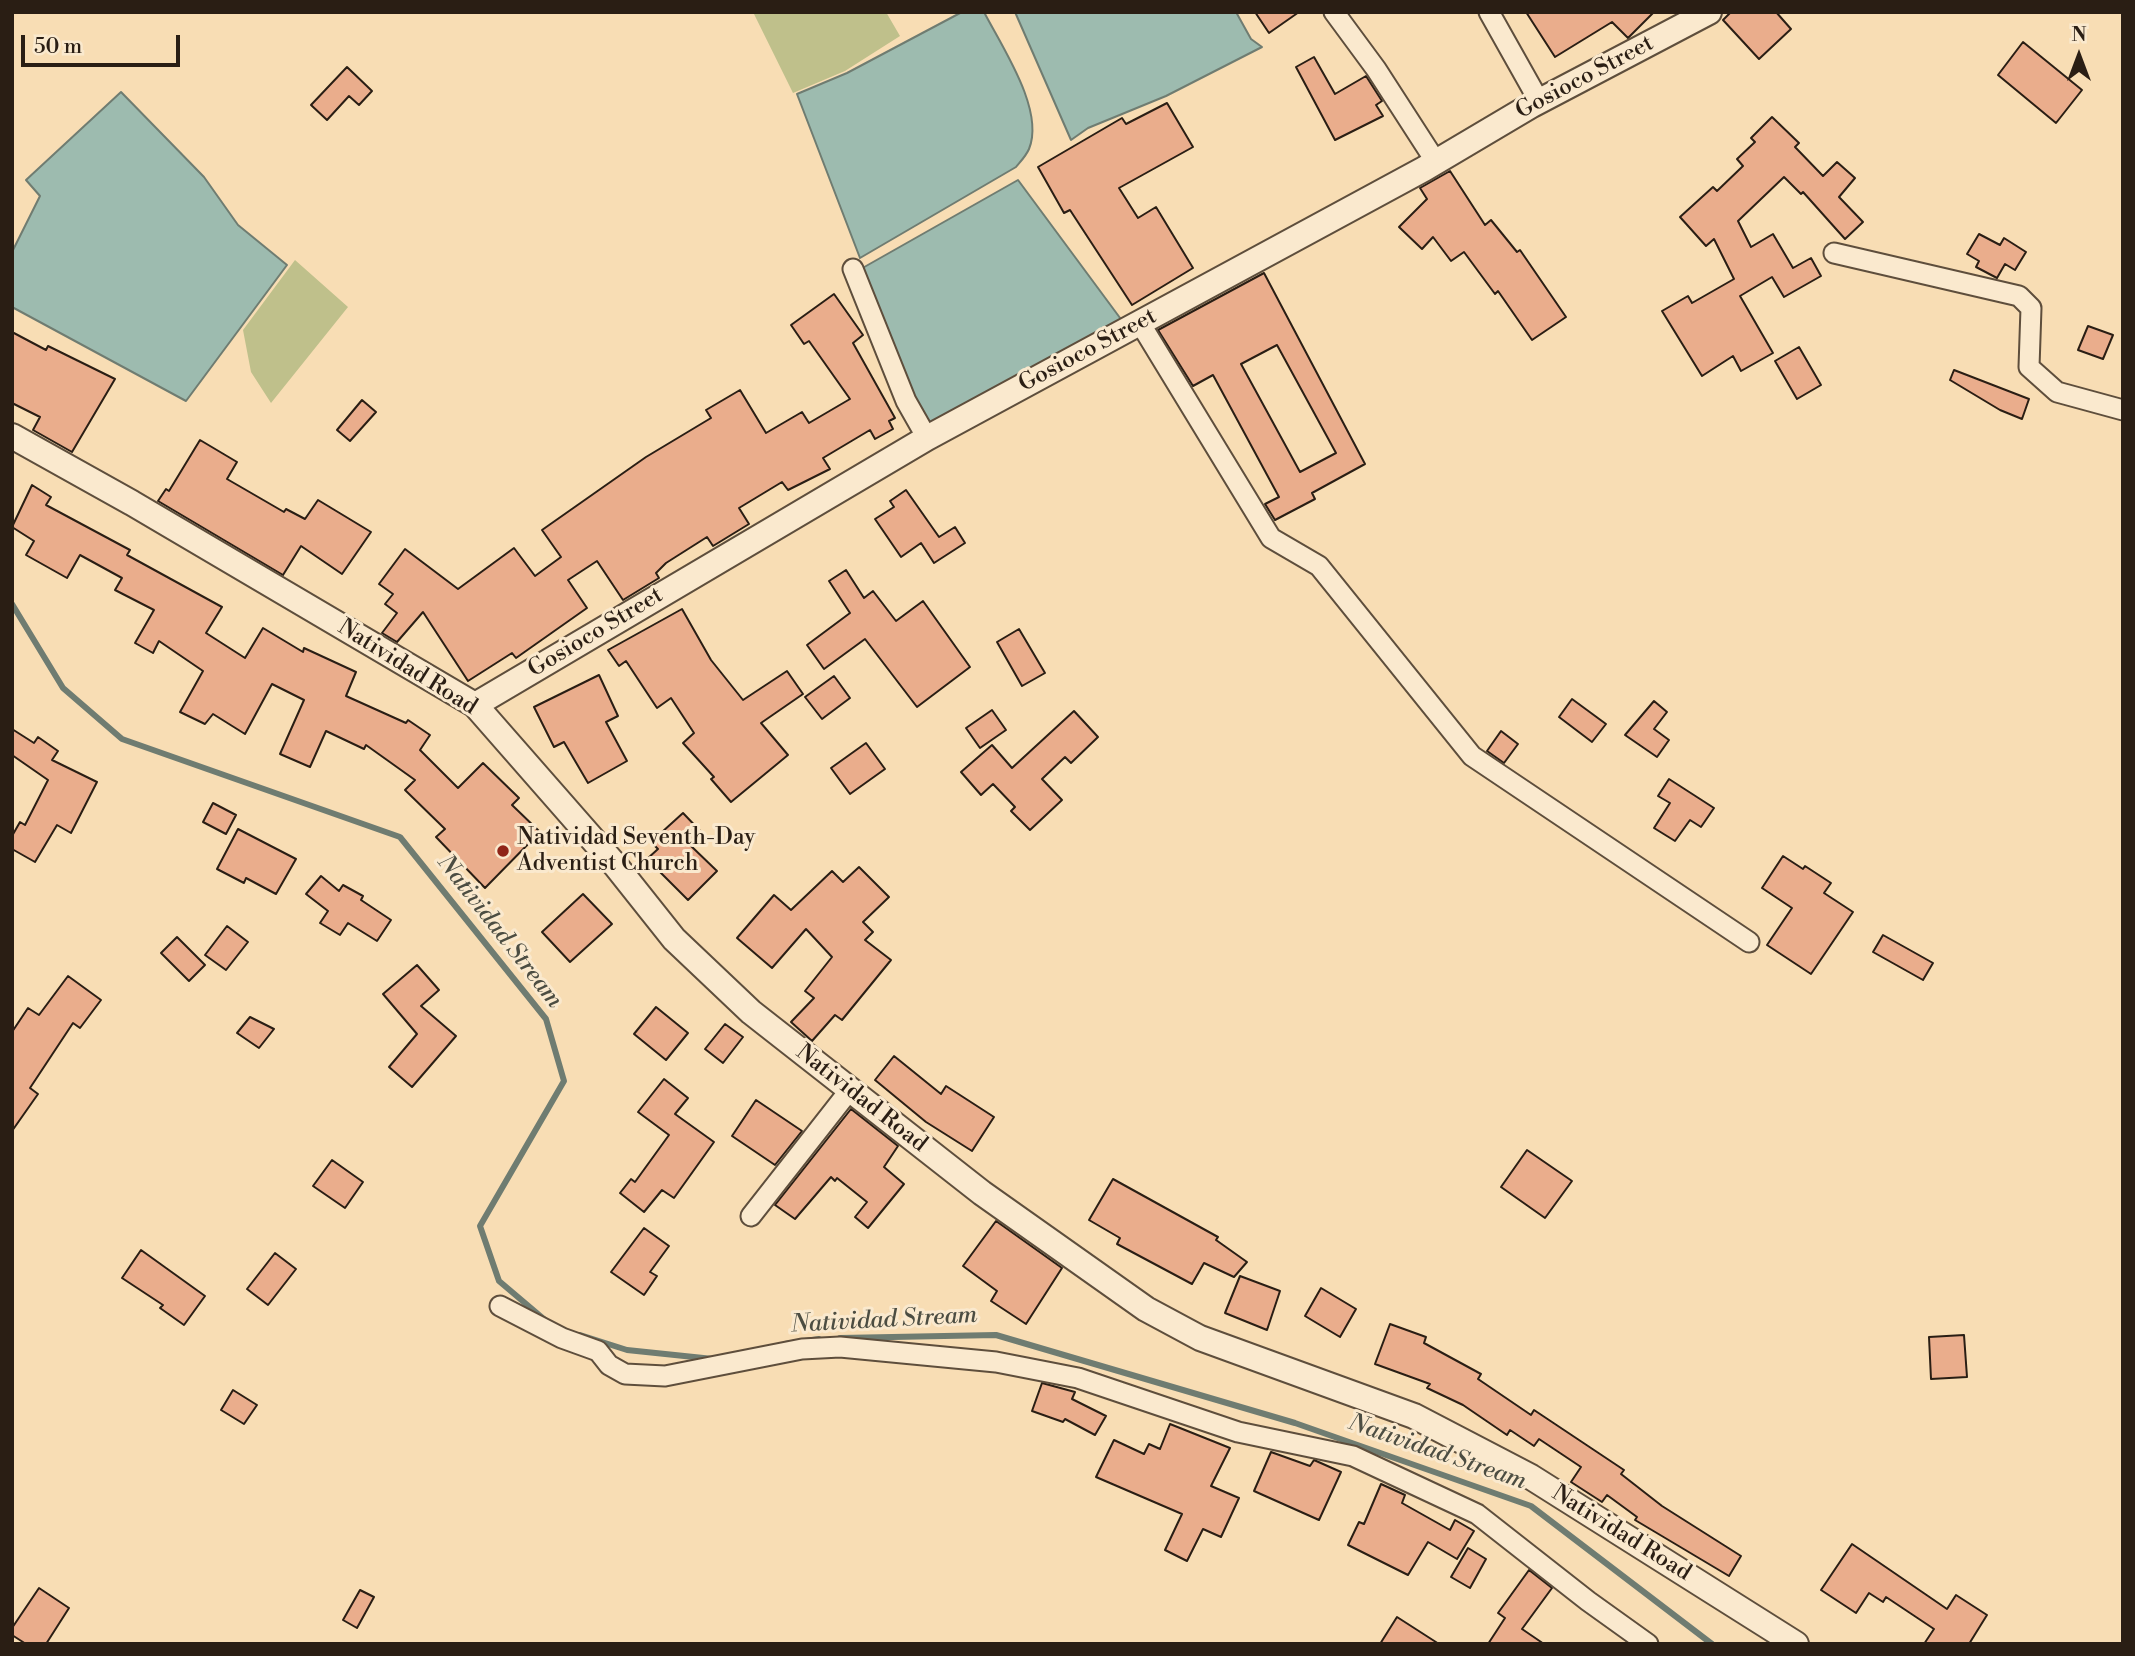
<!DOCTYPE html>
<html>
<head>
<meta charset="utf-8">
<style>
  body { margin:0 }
  #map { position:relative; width:2135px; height:1656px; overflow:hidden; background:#f8ddb4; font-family:"Libre Bodoni",serif }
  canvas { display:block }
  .frame { position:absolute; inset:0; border:14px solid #2a1e14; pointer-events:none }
  .north { position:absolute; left:2044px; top:21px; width:70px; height:70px; -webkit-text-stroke:5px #fae9ce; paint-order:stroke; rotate:0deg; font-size:19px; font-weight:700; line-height:28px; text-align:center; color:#2a1e14 }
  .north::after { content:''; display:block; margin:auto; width:24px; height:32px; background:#2a1e14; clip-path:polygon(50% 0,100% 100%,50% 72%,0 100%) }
  .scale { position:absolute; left:21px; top:35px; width:159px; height:32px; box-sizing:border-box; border:4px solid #2a1e14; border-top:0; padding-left:9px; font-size:21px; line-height:24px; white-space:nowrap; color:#2a1e14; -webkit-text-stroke:5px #fae9ce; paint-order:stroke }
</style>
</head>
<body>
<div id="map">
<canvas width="2135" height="1656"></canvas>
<div class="frame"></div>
<div class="north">N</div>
<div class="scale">50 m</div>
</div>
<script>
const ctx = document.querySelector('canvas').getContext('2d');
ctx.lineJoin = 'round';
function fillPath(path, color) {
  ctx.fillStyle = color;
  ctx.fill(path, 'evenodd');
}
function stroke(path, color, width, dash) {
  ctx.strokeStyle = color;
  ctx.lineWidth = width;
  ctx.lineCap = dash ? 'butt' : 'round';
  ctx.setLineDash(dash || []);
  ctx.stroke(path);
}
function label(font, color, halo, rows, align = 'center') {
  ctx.font = font + ' "Libre Bodoni",serif';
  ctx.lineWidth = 6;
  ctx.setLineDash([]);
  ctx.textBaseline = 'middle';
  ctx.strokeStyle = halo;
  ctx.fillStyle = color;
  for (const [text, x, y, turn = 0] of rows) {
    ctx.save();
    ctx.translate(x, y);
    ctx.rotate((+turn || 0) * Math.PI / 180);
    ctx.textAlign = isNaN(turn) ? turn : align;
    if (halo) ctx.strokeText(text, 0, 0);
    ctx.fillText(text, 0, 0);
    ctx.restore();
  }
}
const green = new Path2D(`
  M753,12H886L900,36L845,71L793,93Z
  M295,260L348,307L271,403L251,372L243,330Z`);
const water = new Path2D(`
  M962,12H984C1002,47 1045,110 1029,149C1026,156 1020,162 1016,167L860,258L797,94L847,73Z
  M1015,12H1236L1251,39L1262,47L1166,96L1088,128L1071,140Z
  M121,92L204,177L238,225L287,265L186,401L12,307V252L40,196L26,180Z
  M1018,180L1126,326L927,427L859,270Z`);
const stream = new Path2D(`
  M12,604L63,688L122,739L400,837L546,1019L564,1081L480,1226L499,1281L545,1320
  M580,1335L627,1350L713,1359
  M840,1338L996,1335L1295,1423L1531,1506L1712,1644
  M785,1344L819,1339`);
const building = new Path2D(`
  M1255,12H1299L1269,33Z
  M1526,12H1654L1628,38L1612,22L1555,57Z
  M1731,12H1776L1791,29L1759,59L1723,20Z
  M2023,42L2082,90L2056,123L1998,75Z
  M1314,57L1335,94L1366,76L1382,101L1376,105L1383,116L1335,140L1296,67Z
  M347,67L372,91L359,105L349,96L327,120L311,105Z
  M1167,103L1193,147L1119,188L1138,218L1156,207L1193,268L1132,305L1070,210L1064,213L1038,167L1122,118L1126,124Z
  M1772,117L1799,143L1795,147L1823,176L1837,162L1855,178L1839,197L1863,222L1845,239L1803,192L1801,194L1784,177L1738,221L1751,247L1773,234L1793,268L1811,258L1821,276L1784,297L1772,277L1740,296L1773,353L1741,371L1733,356L1702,376L1662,311L1688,296L1692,303L1734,279L1714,239L1706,246L1680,217L1713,187L1717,191L1743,166L1737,159L1755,142L1751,138Z
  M1450,171L1485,225L1491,220L1517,252L1520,250L1566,317L1532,340L1498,291L1495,294L1464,252L1451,261L1433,237L1422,249L1399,227L1427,199L1420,188Z
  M1979,234L2000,245L2004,238L2026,252L2015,270L2005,264L1997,278L1976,267L1979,261L1967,254Z
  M1264,273L1365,464L1312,493L1315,499L1275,520L1265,504L1279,497L1213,375L1193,386L1158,330ZM1277,345L1336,453L1300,472L1241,364Z
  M834,294L863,335L853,343L895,418L889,421L893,429L875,439L870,430L823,458L830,469L788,490L782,482L739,508L749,524L713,546L707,537L666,563L656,573L659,578L623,600L597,561L568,580L587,608L516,658L512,653L468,681L423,612L397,642L382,633L397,613L385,604L393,594L379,584L405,549L458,589L514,548L535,576L561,557L542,530L646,457L711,418L706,410L740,390L766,433L802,412L809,423L850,399L809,341L804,344L791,325Z
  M2088,326L2113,335L2103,359L2078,350Z
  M12,332L46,350L48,346L115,379L72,452L33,430L40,417L12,403Z
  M1799,347L1821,385L1797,399L1775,361Z
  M1954,370L2029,399L2022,419L2000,410L1950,380Z
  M362,400L376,412L350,441L337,430Z
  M200,440L237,462L227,479L284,512L286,509L305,519L318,500L371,532L342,574L301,546L283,575L158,501L166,489L169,491Z
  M32,485L51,497L46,505L130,550L127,555L222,607L206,633L245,658L263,628L303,652L304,648L356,672L346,696L406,723L408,720L430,735L420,750L458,788L483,763L519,798L512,805L540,832L485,888L436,837L445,829L405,790L415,780L366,745L364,749L326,731L310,767L280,754L304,700L272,684L245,734L213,714L205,724L180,712L203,671L159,641L153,653L135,643L154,610L115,590L122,578L80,555L67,578L26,555L34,541L12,527Z
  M906,490L939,537L955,527L965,543L934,563L921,543L901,557L875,519L894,507L890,501Z
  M846,570L864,598L873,591L896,621L923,601L970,667L917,707L865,639L824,669L807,645L850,613L829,581Z
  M682,609L711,660L743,700L787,671L803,694L761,723L788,755L731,802L711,779L714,777L683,743L694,733L671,698L657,708L626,661L619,666L608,650Z
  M1019,629L1045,673L1022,686L997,642Z
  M599,675L618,716L606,722L627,761L588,783L564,742L554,747L534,707Z
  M834,676L850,698L822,719L805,697Z
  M1572,699L1606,724L1592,742L1559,717Z
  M1654,701L1667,712L1654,729L1669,740L1657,757L1625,735Z
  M992,710L1006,730L980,748L966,728Z
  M1074,711L1098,737L1071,763L1065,757L1042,779L1062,800L1030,830L1011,811L1015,807L993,784L981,795L961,772L992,745L1012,768Z
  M12,729L34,743L38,737L58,751L52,760L97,782L71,833L57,825L35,862L12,849V836L20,822L25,825L48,780L12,755Z
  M1501,731L1518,744L1504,763L1487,751Z
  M866,743L885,769L850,794L831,768Z
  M1669,779L1714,808L1701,827L1690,820L1675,841L1654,828L1670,803L1658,796Z
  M213,803L236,815L226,834L203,822Z
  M683,813L703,834L690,845L717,871L688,900L647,859L658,849L651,842Z
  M238,829L296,859L276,894L246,878L244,883L217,869Z
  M1783,856L1803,869L1805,866L1831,883L1824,893L1853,912L1811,974L1767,945L1792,908L1762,888Z
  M859,867L889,897L863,922L873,932L865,940L891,960L842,1020L835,1015L812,1041L791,1022L814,998L805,991L832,957L806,929L772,968L737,938L774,895L791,910L832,871L843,882Z
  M321,876L339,891L343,885L363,896L361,900L391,920L377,941L348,923L340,935L320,923L328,911L306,894Z
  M583,894L612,924L570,962L542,932Z
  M227,926L248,942L226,970L205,955Z
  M1883,935L1933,963L1923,980L1873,952Z
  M177,937L205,965L189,981L161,953Z
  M417,965L439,990L421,1006L456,1036L412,1087L389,1067L417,1034L383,994Z
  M68,976L101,1000L80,1028L73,1023L30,1088L38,1094L12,1131V1032L28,1008L39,1015Z
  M656,1007L688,1033L666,1060L634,1034Z
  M250,1017L274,1029L259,1048L237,1033Z
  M725,1024L743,1037L723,1063L705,1049Z
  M894,1056L941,1094L946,1086L994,1117L972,1151L926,1122L875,1080Z
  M664,1079L688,1098L675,1114L714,1142L674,1198L662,1190L644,1212L620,1193L631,1179L635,1182L669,1135L638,1112Z
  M756,1100L802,1131L775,1165L732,1136Z
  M851,1109L898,1146L884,1167L904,1184L868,1228L855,1217L867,1202L837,1178L835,1181L831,1177L795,1219L775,1205Z
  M1527,1150L1572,1181L1545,1218L1501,1187Z
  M332,1160L363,1182L345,1208L313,1186Z
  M1113,1179L1218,1237L1216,1240L1247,1262L1234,1277L1204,1263L1192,1284L1117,1244L1120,1238L1089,1220Z
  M996,1221L1062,1268L1026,1324L991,1301L997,1291L963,1266Z
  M644,1228L669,1246L650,1272L657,1276L644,1295L611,1272Z
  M141,1250L205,1296L184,1325L160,1308L163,1305L122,1278Z
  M275,1253L296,1269L268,1305L247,1289Z
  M1240,1276L1280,1291L1267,1330L1225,1313Z
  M1321,1288L1356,1309L1340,1337L1305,1316Z
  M1390,1324L1426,1337L1424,1343L1481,1374L1478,1379L1531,1415L1534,1410L1624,1470L1621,1474L1662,1506L1741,1556L1729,1576L1635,1520L1637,1517L1607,1495L1602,1502L1571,1482L1581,1467L1539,1439L1534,1446L1510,1430L1507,1435L1463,1405L1427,1388L1430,1384L1375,1364Z
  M1964,1335L1967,1377L1931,1379L1929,1337Z
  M1042,1383L1075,1392L1072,1399L1106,1416L1095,1435L1065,1419L1063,1422L1032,1411Z
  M233,1390L257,1405L244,1424L221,1410Z
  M1170,1424L1230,1448L1211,1486L1239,1498L1221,1537L1203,1529L1187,1561L1165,1550L1182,1514L1096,1477L1114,1440L1144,1454L1149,1444L1160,1449Z
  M1271,1452L1310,1466L1314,1460L1341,1472L1319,1520L1254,1491Z
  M1381,1484L1405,1495L1402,1503L1450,1530L1455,1520L1474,1531L1457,1559L1428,1542L1408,1575L1348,1545L1359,1522L1364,1524Z
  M1852,1544L1947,1609L1956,1595L1987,1615L1969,1644H1924L1934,1629L1886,1597L1883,1602L1869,1593L1856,1613L1821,1590Z
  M1468,1548L1486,1559L1470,1588L1451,1577Z
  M1529,1570L1552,1588L1522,1629L1544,1644H1488L1505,1618L1498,1613Z
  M39,1588L69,1608L46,1644H26L12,1635V1628Z
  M360,1590L374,1597L357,1628L343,1620Z
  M1397,1617L1439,1644H1380Z`);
const minor = new Path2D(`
  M1334,12L1376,69L1436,162
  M1489,12L1539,101
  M1834,253L2019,296L2031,308L2029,367L2057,392L2123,410
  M853,269L906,401L927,438
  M1140,323L1271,538L1319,566L1472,756L1749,942
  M751,1216L849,1091
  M500,1306L562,1338L598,1351L609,1365L625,1374L665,1376L802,1349L840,1347L996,1362L1078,1378L1238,1432L1353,1456L1477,1514L1588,1601L1648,1644`);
const tertiary = new Path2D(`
  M12,436L132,503L475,705L616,866L674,939L751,1012L982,1193L1146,1309L1200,1338L1414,1416L1531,1477L1796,1644
  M475,705L927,438L1424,169L1532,105L1709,12`);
const markers = [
  [503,851,7,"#8f2418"]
];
const streetNames = [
  ["Gosioco Street",1585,78,-28],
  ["Gosioco Street",1088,351,-28],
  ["Gosioco Street",596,633,-31],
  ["Natividad Road",407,668,32],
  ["Natividad Road",861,1099,38],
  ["Natividad Road",1621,1534,32]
];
const poiNames = [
  ["Natividad Seventh-Day",517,838],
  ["Adventist Church",517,864]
];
const waterNames = [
  ["Natividad Stream",499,932,52],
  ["Natividad Stream",884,1321,-3],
  ["Natividad Stream",1437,1453,19]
];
fillPath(green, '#bfc08b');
fillPath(water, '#9dbbaf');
stroke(water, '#6f7c71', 2);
stroke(stream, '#6f7c71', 6);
fillPath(building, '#eaad8c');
stroke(building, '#2a1e14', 2);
stroke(minor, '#5e4e3c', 23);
stroke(tertiary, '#5e4e3c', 28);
stroke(minor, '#fae9ce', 19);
stroke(tertiary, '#fae9ce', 24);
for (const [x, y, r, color] of markers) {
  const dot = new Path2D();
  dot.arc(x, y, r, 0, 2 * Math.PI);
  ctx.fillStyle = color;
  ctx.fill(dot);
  stroke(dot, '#fae9ce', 2.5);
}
label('23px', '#2a1e14', '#fae9ce', streetNames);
label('23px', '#2a1e14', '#fae9ce', poiNames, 'left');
label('italic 24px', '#4c4d42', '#fae9ce', waterNames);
</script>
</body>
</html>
